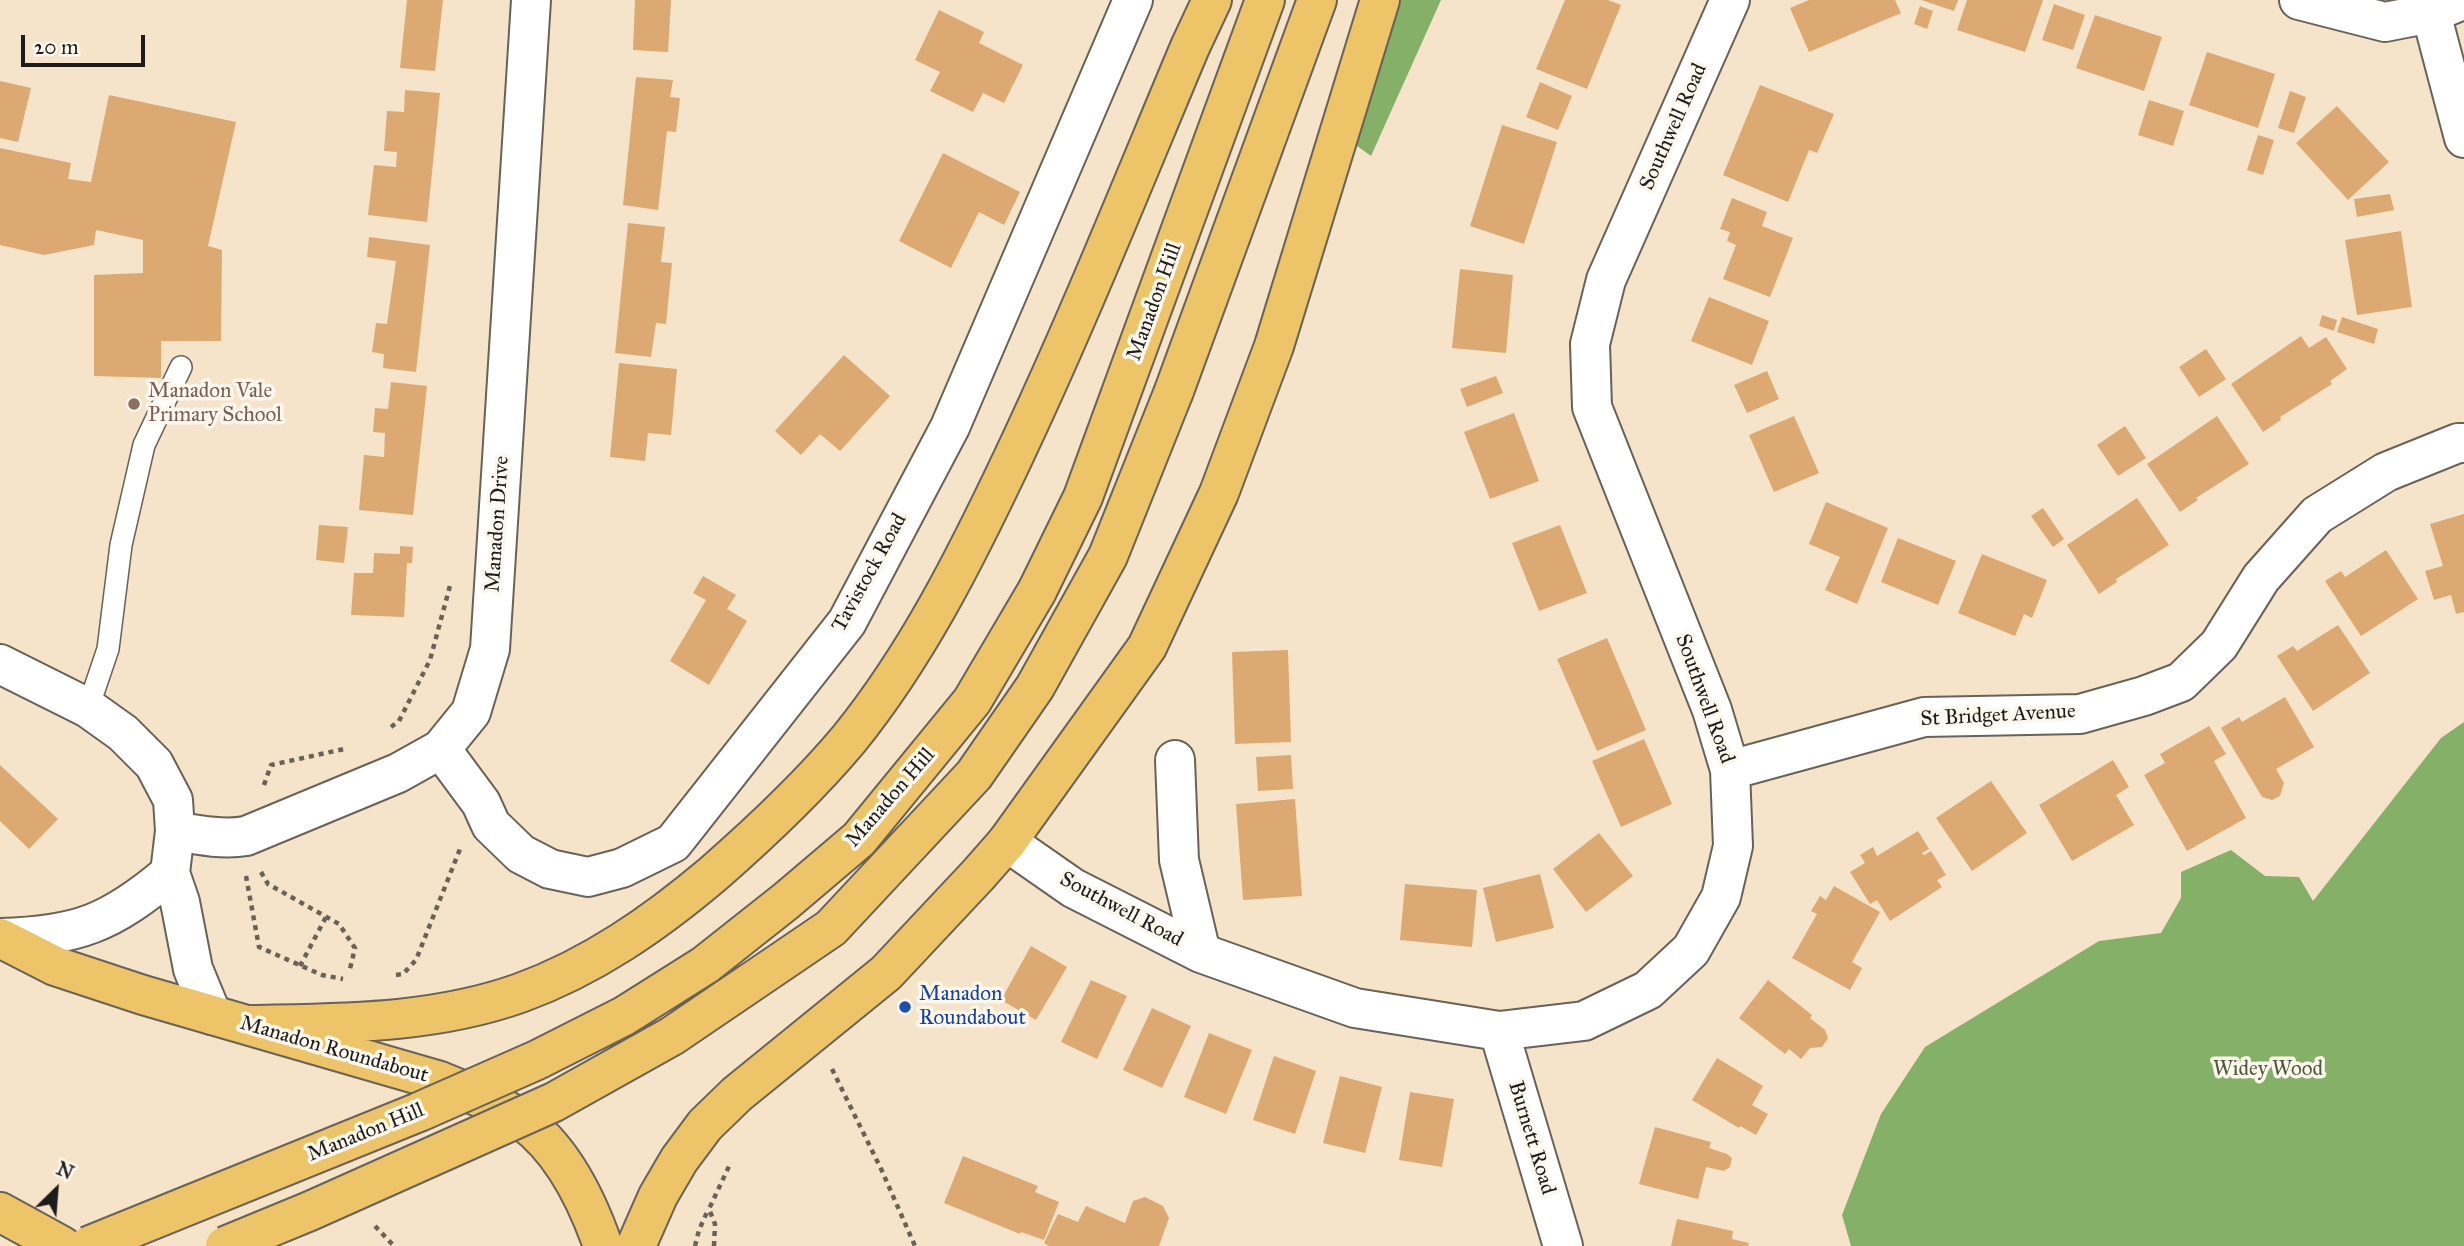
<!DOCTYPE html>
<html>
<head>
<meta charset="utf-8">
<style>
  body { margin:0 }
  #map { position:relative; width:2464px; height:1246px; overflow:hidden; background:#f6e4ca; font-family:"IM FELL Great Primer",serif }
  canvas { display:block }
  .north { position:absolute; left:21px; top:1155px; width:70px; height:70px; -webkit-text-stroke:5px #fbf7ec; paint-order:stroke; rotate:25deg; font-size:19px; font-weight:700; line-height:28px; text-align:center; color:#1c1c1c }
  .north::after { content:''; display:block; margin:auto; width:24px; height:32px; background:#1c1c1c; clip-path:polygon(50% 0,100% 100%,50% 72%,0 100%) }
  .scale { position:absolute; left:21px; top:35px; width:124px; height:32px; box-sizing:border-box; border:4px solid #1c1c1c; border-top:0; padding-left:9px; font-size:21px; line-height:24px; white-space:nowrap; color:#1c1c1c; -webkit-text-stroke:5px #fbf7ec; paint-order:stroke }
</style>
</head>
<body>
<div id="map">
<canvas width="2464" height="1246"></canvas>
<div class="north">N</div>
<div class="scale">20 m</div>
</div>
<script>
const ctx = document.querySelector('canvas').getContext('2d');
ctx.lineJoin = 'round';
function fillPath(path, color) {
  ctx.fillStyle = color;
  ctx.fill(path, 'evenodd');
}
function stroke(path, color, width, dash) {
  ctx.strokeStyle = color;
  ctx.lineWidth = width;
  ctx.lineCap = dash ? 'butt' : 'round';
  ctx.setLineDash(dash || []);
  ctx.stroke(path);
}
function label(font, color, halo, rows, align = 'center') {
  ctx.font = font + ' "IM FELL Great Primer",serif';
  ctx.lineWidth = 7;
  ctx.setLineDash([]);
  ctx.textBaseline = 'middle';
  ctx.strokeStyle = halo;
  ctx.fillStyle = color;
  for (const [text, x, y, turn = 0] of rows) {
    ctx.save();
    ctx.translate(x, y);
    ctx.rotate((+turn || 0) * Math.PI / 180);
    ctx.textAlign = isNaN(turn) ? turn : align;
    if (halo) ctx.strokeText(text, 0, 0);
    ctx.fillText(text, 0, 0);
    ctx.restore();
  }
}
const forest = new Path2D(`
  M1398,0H1441L1371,156L1353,143Z
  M2464,722V1246H1851L1842,1215L1881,1114L1925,1047L2099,941L2161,933L2181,898V872L2231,850L2265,876L2299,877L2313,901L2441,738Z`);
const building = new Path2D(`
  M407,0H443L435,71L400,68Z
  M635,0H671L668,52L633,50Z
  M1565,0H1608L1621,5L1587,89L1536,69Z
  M1809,0H1895L1901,13L1809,52L1790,8Z
  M1921,0H1958L1954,11Z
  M1967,0H2043L2025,52L1957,30Z
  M2054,4L2085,15L2073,50L2042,40Z
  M1920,6L1933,11L1927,29L1914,24Z
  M939,10L984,32L979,43L1023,65L1004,103L983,93L973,112L930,91L940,72L915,60Z
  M2095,15L2162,37L2144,91L2076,68Z
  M2207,52L2275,74L2258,128L2189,105Z
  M636,77L673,80L670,97L680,98L676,132L667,131L658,210L623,205Z
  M0,81L31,88L18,142L0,138Z
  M1540,82L1572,96L1558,130L1526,117Z
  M1760,85L1834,114L1817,153L1809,150L1788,202L1723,175Z
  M405,90L440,93L427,222L368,215L374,165L396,167L397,152L384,151L387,111L404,112Z
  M2290,91L2306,97L2294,133L2278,128Z
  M109,95L236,122L208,246L222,250L221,341H161V378L94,376V275L143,273V240L96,230L94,245L44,255L0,245V148L71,163L68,179L91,182Z
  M2149,100L2184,111L2173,146L2138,135Z
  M2337,106L2389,162L2348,200L2296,143Z
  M1502,125L1557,142L1524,244L1470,226Z
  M2258,135L2274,140L2263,175L2247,170Z
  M943,153L1020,192L1004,225L979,212L951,268L899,241Z
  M2390,194L2394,210L2357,217L2354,199Z
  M1732,198L1767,212L1762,226L1793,238L1770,297L1723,279L1736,245L1727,241L1730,232L1720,229Z
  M628,223L665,227L661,262L672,263L666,324L656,323L651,357L615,353Z
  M2401,231L2412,307L2357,315L2345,240Z
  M369,237L430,245L416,372L383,368L384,354L372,352L376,323L387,324L396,261L367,257Z
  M1460,269L1513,275L1506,353L1452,348Z
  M1709,297L1769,321L1752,365L1691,341Z
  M2322,315L2337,320L2334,331L2319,326Z
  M2342,317L2378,329L2374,344L2337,332Z
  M2301,336L2309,348L2326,337L2347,369L2330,381L2332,384L2280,417L2281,420L2263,432L2231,384Z
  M2206,349L2226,379L2199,397L2179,367Z
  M844,355L890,396L840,451L820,434L801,455L775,431Z
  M619,363L677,369L671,435L648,433L645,461L610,457Z
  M1767,371L1779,399L1747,413L1734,385Z
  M1496,376L1503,393L1467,407L1460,389Z
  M391,382L427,386L413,515L359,510L364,455L384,457L385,433L373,432L375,408L388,409Z
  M1514,413L1539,481L1490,499L1464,432Z
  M1794,416L1819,473L1774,492L1749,435Z
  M2217,416L2249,464L2196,498L2198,500L2180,512L2147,464Z
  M2125,426L2146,458L2118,476L2097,445Z
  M2137,498L2169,545L2116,579L2117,582L2099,594L2067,545Z
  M1826,502L1888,528L1857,604L1825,590L1840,557L1809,544Z
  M2043,508L2064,539L2053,547L2031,516Z
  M2464,514V612L2456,614L2451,595L2434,600L2425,571L2443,566L2430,524Z
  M319,525L348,527L344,563L316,560Z
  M1560,525L1587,593L1539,611L1512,543Z
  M1898,538L1956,561L1938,605L1881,582Z
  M400,546L413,547L412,563H407L404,617L351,615L354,573H373L374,553L400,554Z
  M2386,550L2418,599L2361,636L2325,581L2341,571L2345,577Z
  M1982,554L2047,580L2032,618L2024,614L2015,636L1958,613Z
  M703,576L736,595L727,609L747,621L709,685L670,661L706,600L693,593Z
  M2338,625L2370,673L2313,711L2277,656L2293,646L2297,651Z
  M1607,638L1646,730L1597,751L1557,659Z
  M1288,650L1291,742L1235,744L1232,652Z
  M2285,697L2314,747L2276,769L2284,783L2280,796L2272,800L2262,797L2221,728L2239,717L2242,722Z
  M2209,726L2226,754L2214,761L2246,818L2187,851L2144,775L2165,763L2160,754Z
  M1644,739L1672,804L1621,827L1592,761Z
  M1291,755L1293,789L1258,791L1256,757Z
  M2113,760L2129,787L2116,795L2134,825L2072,861L2039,805Z
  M0,765L58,819L29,849L0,821Z
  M1991,781L2027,833L1972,871L1936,818Z
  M1295,799L1302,896L1243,900L1236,804Z
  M1918,831L1929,849L1922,853L1924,855L1931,851L1946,875L1937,880L1942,887L1890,921L1877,900L1870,904L1850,872L1865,863L1860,855L1873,847L1877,856Z
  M1599,833L1633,876L1586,912L1553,869Z
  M1540,874L1554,928L1496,942L1483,888Z
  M1405,884L1477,890L1472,947L1400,940Z
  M1834,886L1880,912L1852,962L1862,968L1850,990L1792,958L1817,914L1811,911L1820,896L1826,900Z
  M1031,946L1067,967L1036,1020L1001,1000Z
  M1091,980L1127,996L1097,1059L1061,1042Z
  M1768,980L1812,1015L1810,1018L1825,1030L1828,1038L1822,1047L1810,1048L1801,1059L1789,1049L1785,1054L1739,1018Z
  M1152,1008L1191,1026L1162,1088L1123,1070Z
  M1209,1033L1252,1050L1226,1114L1184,1097Z
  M1274,1056L1316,1071L1295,1134L1253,1120Z
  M1717,1058L1763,1086L1752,1105L1768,1114L1756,1135L1740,1126L1739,1128L1692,1100Z
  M1340,1076L1382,1087L1365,1153L1323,1143Z
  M1410,1092L1454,1099L1442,1167L1399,1160Z
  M1655,1127L1711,1142L1709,1148L1727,1154L1732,1158L1730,1167L1724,1171L1706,1167L1698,1199L1639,1184Z
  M963,1156L1038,1186L1035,1192L1059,1202L1044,1240L1021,1232L1020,1234L944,1203Z
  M1145,1197L1163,1206L1169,1218L1159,1246H1049L1044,1243L1058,1214L1078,1222L1086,1206L1125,1223L1133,1201Z
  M1677,1219L1733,1231L1732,1239L1749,1243L1748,1246H1671Z`);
const path = new Path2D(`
  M391,727L399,721L430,660L451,582
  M264,785L271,765L344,749
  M261,872L268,884L339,924L355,948L349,973
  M246,876L259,947L322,975L343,979
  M300,966L326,917
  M396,975L403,974L416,960L460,849
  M832,1069L882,1171L915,1246
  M375,1226L394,1246
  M695,1246L699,1230L708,1210
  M714,1246L715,1224L709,1209L731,1162`);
const service = new Path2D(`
  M88,708L108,649L121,545L144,445L181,367`);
const minor = new Path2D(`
  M2299,0L2385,22L2431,13L2463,0
  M2431,13L2464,138
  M441,749L481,803L491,825L521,854L550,869L588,877L622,868L673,843L847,622L950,427L1133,0
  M1175,760L1179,860L1201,953
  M1730,770L1924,717L2080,714L2144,696L2181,682L2219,645L2261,578L2317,515L2386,472L2458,443H2464
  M175,831C198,835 223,840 246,836L398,773L441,749L471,712L490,649L531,0
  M1007,842L1073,888L1201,953L1355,1008L1499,1031L1584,1021L1648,990L1691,950L1721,897L1733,846L1730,770L1712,710L1592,407L1590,344L1606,280L1730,0
  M1499,1031L1563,1246`);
const tertiary = new Path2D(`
  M0,664L88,708L123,733L154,764L173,800L175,831L170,873L180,902L193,969L212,1015
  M0,938C78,936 111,923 170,873`);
const primary = new Path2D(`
  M1174,391L1317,0
  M1037,591L1083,497L1265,0`);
const trunk = new Path2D(`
  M0,938L55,966L143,995L440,1081C468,1093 499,1103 523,1121C563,1150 587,1200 603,1246
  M251,1025C342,1023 433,1024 520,993C592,967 655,923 713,874C761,832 808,788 849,739C917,655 966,557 1012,460C1076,325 1132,185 1190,47L1212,0
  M0,1212L62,1246
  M636,1246L658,1196L679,1160L705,1125L737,1094L886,973L978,875L1007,842L1147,647L1219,493L1274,346L1380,0`);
const primaryBridge = new Path2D(`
  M88,1246L419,1112L537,1060L624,1016L705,965L786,901L859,839L972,701L1037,591
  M225,1246L310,1211L554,1102L672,1036L831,928L974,775L1035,687L1108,556L1174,391`);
const markers = [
  [134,404,7,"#8d6e63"],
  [905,1007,7,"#1a4fb4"]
];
const streetNames = [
  ["Southwell Road",1674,127,-66],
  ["Manadon Hill",1155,302,-70],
  ["Manadon Drive",498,524,-86],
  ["Tavistock Road",870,573,-61],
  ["Southwell Road",1704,699,70],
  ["St Bridget Avenue",1998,716,-3],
  ["Manadon Hill",891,798,-49],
  ["Southwell Road",1121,910,28],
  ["Manadon Roundabout",334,1050,16],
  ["Manadon Hill",366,1133,-22],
  ["Burnett Road",1531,1138,73]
];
const educationNames = [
  ["Manadon Vale",148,392],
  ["Primary School",148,416]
];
const transitNames = [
  ["Manadon",919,995],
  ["Roundabout",919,1019]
];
const parkNames = [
  ["Widey Wood",2268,1070]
];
fillPath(forest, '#84b067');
fillPath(building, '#dca973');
stroke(service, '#686259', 24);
stroke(minor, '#686259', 42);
stroke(tertiary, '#686259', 42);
stroke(primary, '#686259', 42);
stroke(trunk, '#686259', 42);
stroke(path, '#686259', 4.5, [5, 5]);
stroke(service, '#fff', 21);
stroke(minor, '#fff', 38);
stroke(tertiary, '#fff', 38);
stroke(primary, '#eec469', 38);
stroke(trunk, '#eec469', 38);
stroke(primaryBridge, '#686259', 42, []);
stroke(primaryBridge, '#eec469', 38);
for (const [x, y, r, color] of markers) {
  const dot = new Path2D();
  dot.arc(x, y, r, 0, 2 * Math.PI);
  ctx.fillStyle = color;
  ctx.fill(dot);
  stroke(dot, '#fbf7ec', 2.5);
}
label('21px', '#1c1c1c', '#fbf7ec', streetNames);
label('21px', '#785e54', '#fbf7ec', educationNames, 'left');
label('21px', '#164399', '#fbf7ec', transitNames, 'left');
label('21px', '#4c5a3c', '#fbf7ec', parkNames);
</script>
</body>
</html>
